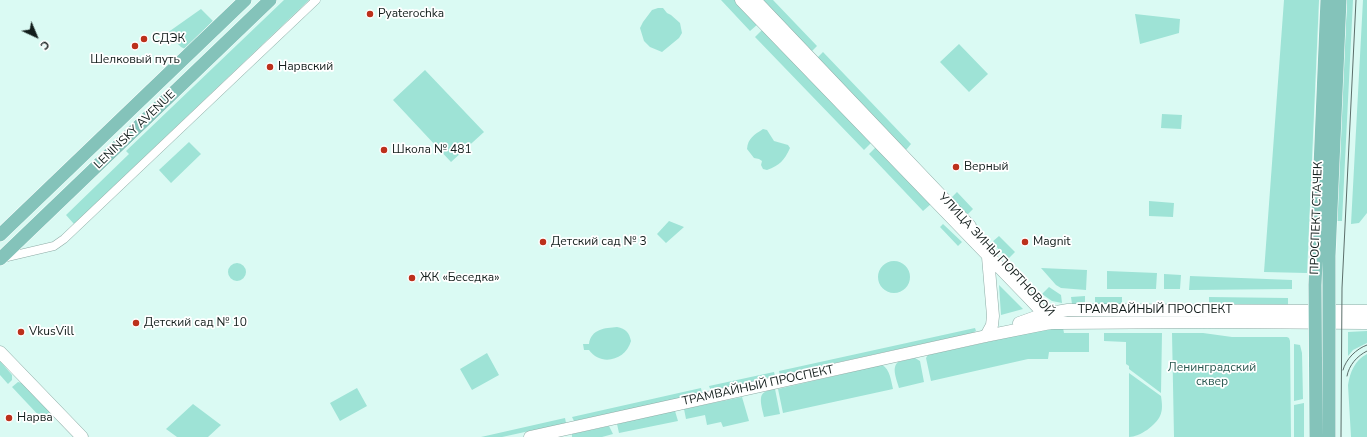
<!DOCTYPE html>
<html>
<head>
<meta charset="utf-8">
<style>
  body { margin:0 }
  #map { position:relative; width:1367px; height:437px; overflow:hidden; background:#dafaf3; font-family:"Nunito Sans",sans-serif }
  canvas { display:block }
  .north { position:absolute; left:16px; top:16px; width:40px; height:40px; -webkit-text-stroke:3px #fff; paint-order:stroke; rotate:136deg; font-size:11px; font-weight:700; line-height:16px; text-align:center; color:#121d1b }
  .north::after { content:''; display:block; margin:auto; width:14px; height:18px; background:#121d1b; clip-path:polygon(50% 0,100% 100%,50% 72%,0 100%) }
</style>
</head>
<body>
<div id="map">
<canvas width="1367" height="437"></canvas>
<div class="north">С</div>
</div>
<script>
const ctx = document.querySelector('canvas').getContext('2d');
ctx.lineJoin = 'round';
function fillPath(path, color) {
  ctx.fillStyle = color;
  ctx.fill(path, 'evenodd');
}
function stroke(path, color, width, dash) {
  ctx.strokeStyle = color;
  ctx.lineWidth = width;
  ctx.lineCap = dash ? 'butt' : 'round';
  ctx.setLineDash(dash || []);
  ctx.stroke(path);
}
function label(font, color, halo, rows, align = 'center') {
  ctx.font = font + ' "Nunito Sans",sans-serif';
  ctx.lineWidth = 3.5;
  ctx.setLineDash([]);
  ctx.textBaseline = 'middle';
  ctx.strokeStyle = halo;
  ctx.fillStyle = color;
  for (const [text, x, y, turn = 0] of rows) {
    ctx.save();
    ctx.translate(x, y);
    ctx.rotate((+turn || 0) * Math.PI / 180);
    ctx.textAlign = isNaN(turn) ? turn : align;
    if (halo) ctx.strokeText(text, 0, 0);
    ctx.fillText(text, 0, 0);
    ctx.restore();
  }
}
const green = new Path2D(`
  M284,0H309L74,224L66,215L129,154L126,151Z
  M721,0H735L758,24L750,31Z
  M761,0H773L817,46L811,52Z
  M1284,0H1319L1307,273L1264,272Z
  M1347,0H1353L1342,221H1336Z
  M1363,0H1367V213L1359,223L1351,224Z
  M658,8H663L667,13L671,15L680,23L682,33L679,38L662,52L650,47L644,41L640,28L643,22L652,10Z
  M201,9L213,21L185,49L181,47L167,33Z
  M1135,14L1180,19L1179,33L1140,44Z
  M763,29L872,142L864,150L755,37Z
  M959,44L988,74L969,92L940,62Z
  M823,52L911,144L906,150L817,58Z
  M425,70L484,132L451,162L393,100Z
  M1162,114L1182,115L1181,129L1161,128Z
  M763,129L767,130L774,141L788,145L790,148C784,161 780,165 767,170L763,169L761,165L762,161L759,159L754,158L747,149C748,138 754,135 763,129Z
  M189,142L201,154L171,183L159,170Z
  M876,147L931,204L923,211L869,154Z
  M957,192L973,209L967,215L951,198Z
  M1149,201L1174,203L1173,217L1149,216Z
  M669,221L684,227L666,243L657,234Z
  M943,224L962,242L958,246L940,227Z
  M999,236L1015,252L1008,259L992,242Z
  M878 277a16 16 0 1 1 32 0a16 16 0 1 1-32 0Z
  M228 272a9 9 0 1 1 18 0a9 9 0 1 1-18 0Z
  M1041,268L1087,270L1086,290L1061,288L1056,285Z
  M1107,271L1157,273L1156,289H1107Z
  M1164,274L1181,275L1180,289H1164Z
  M1190,276L1292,280V289L1189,290Z
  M999,285L1023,309L1001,315Z
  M1049,287L1061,295L1062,303L1052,301L1042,294Z
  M1085,296V303L1072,304L1071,297Z
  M1095,297H1122V304H1095Z
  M1209,297L1288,298V305H1209Z
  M617,327C626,329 629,332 631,341C626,360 601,367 589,350H584L583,344H589C591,329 605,328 617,327Z
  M975,328L976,331L972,333L780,375L779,371Z
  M1063,328L1064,333H1089V352H1049L1048,359H1028L931,381L926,358L928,355L1038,331Z
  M1367,331V343L1353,350L1348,356V332Z
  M1104,333H1162L1161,393L1129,369V366L1126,364V342L1104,341Z
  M1172,333H1203L1232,337H1287L1289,338L1290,341L1291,437H1174Z
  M1294,344L1300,345L1302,353L1303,399L1294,401Z
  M487,353L499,375L472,390L460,369Z
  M1367,354V437H1351L1348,385C1350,372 1355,360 1367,354Z
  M915,358L920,361L924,382L899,388C897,380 891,368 898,362Z
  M0,361L12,375V380L8,384L0,375Z
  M882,365C890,369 891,381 893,389L783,413L778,389Z
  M774,372L775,376L711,391L709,386Z
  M1129,373L1161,396C1162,403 1163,410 1160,416C1156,425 1140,437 1129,437Z
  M18,382L22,383L50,412L42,419L12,387Z
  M357,388L367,406L340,421L330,403Z
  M701,388L702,393L574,421L572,417Z
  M775,389L780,414L764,417C763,411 757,395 765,392C768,390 772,390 775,389Z
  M742,397L749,421L723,427L721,422L707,425L705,415L686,419L684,409Z
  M1304,403V437H1294V405Z
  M193,404L221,425L208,437H177L166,429Z
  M675,411L678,421L619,433L617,424Z
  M565,418L566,423L502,437H481Z
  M609,426L613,434L602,437H572V434Z`);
const street = new Path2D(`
  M3,258L54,246L64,239L316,0`);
const secondary = new Path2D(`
  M741,0L1030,299L1044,314L1058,323
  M755,0L970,226
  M1019,323L1044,314L1068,310L1367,311
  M986,336L992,325L993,316L988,257
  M0,352L82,437
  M530,437L986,336L1050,323H1058L1207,322L1367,323`);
const primary = new Path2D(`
  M0,235L245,0
  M0,259L270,0
  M1316,437L1315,285L1327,0
  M1329,437V256L1340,0`);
const tram = new Path2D(`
  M1343,370C1346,359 1356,349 1367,345
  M1347,376C1349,365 1357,356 1367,351
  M1341,437L1342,288L1356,0`);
const markers = [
  [370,14,4,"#bc301b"],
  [144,39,4,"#bc301b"],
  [135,46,4,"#bc301b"],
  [270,67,4,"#bc301b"],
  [384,150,4,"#bc301b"],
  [956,167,4,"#bc301b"],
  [543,242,4,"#bc301b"],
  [1025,242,4,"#bc301b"],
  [412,278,4,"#bc301b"],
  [136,323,4,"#bc301b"],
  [21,332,4,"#bc301b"],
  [9,418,4,"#bc301b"]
];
const poiNames = [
  ["Pyaterochka",378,14],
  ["СДЭК",152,39],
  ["Шелковый путь",135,60,"center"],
  ["Нарвский",278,67],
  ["Школа № 481",392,150],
  ["Верный",964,167],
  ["Детский сад № 3",551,242],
  ["Magnit",1033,242],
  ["ЖК «Беседка»",420,278],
  ["Детский сад № 10",144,323],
  ["VkusVill",29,332],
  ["Нарва",17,418]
];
const streetNames = [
  ["LENINSKY AVENUE",135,130,-44],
  ["ПРОСПЕКТ СТАЧЕК",1317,218,-88],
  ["УЛИЦА ЗИНЫ ПОРТНОВОЙ",996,255,47],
  ["ТРАМВАЙНЫЙ ПРОСПЕКТ",1155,310],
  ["ТРАМВАЙНЫЙ ПРОСПЕКТ",758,386,-12]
];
const parkNames = [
  ["Ленинградский",1212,368],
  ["сквер",1212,382]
];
fillPath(green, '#9ee3d6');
stroke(street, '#8daba5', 9);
stroke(secondary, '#8daba5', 13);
stroke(primary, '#fff', 14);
stroke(street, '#fff', 8);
stroke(secondary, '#fff', 12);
stroke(primary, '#84c3ba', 13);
stroke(tram, '#5b6e6a', 1);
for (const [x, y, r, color] of markers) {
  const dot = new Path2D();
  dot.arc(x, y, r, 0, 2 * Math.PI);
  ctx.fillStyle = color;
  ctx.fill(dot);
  stroke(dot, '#fff', 1.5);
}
label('12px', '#121d1b', '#fff', poiNames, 'left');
label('12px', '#121d1b', '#fff', streetNames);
label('12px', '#2a5850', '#fff', parkNames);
</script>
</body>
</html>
